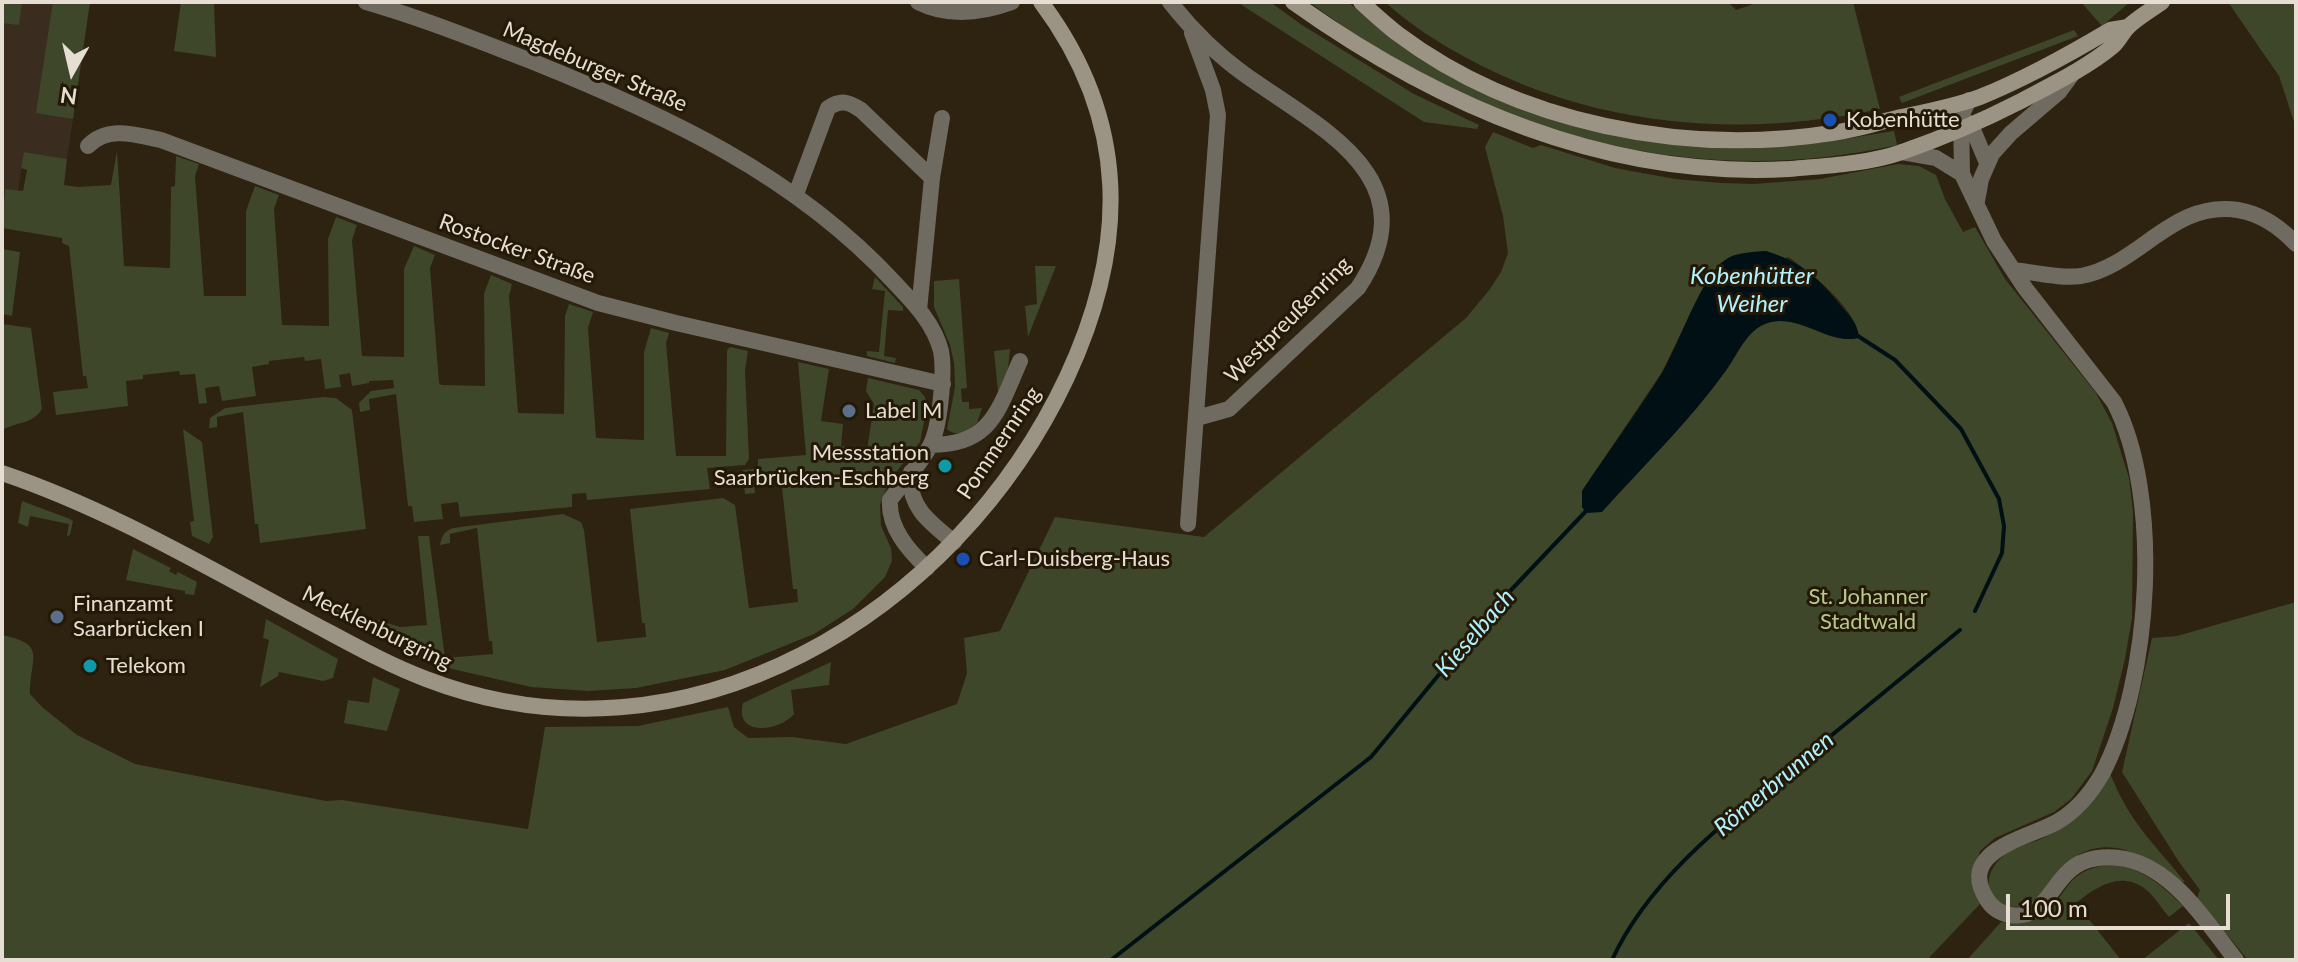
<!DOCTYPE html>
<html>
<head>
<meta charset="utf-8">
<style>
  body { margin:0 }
  #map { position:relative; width:2298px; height:962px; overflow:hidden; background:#2e2210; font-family:Lato,sans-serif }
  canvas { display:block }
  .frame { position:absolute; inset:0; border:4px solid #e6ded3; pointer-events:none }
  .north { position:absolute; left:32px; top:32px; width:80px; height:80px; -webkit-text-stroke:6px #241907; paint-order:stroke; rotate:188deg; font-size:22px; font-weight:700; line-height:32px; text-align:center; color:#e6ded3 }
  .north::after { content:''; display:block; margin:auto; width:28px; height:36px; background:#e6ded3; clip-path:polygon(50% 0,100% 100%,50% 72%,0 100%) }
  .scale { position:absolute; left:2006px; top:894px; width:224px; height:36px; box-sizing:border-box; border:4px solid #e6ded3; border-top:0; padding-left:10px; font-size:24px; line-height:28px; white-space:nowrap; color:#e6ded3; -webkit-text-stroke:6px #241907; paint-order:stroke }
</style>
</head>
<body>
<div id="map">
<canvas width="2298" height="962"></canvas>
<div class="frame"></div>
<div class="north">N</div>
<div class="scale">100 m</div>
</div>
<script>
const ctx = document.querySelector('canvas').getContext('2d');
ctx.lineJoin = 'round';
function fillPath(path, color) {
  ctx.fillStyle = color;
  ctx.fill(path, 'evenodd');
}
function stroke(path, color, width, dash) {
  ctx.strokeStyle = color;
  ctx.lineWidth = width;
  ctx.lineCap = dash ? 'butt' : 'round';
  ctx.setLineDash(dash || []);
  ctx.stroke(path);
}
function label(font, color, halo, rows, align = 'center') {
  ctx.font = font + ' Lato,sans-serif';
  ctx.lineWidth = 6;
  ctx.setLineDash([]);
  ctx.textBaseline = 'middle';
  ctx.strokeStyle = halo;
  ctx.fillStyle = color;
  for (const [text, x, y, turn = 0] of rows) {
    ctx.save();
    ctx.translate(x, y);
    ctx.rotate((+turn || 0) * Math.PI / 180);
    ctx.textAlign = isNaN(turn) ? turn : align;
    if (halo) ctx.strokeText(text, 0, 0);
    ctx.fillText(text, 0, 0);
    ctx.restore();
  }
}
const education = new Path2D(`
  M2,2H90L67,159L24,152L18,191L5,189L2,208Z`);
const green = new Path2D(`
  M2,2H22L19,25L2,23Z
  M53,2H90L73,119L36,113Z
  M181,2H214L216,57L174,51Z
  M1237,2H1270L1302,25L1414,94L1479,125L1477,129L1424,122Z
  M1309,2H1348L1393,40L1517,107L1782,145L1819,143L1894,131L1897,145C1684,193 1482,129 1309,2Z
  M1385,2H1728L1736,10L1751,5L1753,2H1853L1880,109C1740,139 1592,127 1465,57C1437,42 1409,24 1385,2Z
  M2081,2H2130L2102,26Z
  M2228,2H2296V128L2279,76Z
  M2074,30L2078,36L1902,103L1899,97Z
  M1493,132L1533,148L1541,145L1615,168L1675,179L1721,183L1754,184L1820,179L1898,164L1919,166L1936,175L1945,199L1963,232L1975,227L2005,279L2096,393L2112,423L2129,478L2133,511L2132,618L2125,659L2113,708L2092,771L2071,799L2054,812L1995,838L1980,851L1971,878L1980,904L1927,960H2V635C48,645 30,656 30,694L42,707L77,735L135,764L326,801L342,800L528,829L545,727L638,726L728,707L734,727L748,738L792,737L846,744L957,704L967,673L964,638L1000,631L1055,517L1204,537L1466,318L1490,289L1501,272L1508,253L1503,216L1485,147ZM1788,257C1811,272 1857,310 1859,337C1831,347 1802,315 1771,322C1748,327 1739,352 1727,369C1690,421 1644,464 1602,511L1582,491L1662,372L1694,306Z
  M117,151L124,266L170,268L171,187L175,186L176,156L199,164L195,176L204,296H246V211L255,186L279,195L274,209L282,325L329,326L328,239L336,217L357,225L352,240L362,356L404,357V269L414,246L435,255L430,268L439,383L441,385L485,386L484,294L491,275L512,284L509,296L518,413L564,414L565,316L569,304L593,312L588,328L596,438L644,440V352L651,328L669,333L666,343L676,456H726L727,350L730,347L748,351L745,370L749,459L745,465L707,468L710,489L587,500L586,493L572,494V507L460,517L458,502L441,504L443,519L414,522L412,506H408L396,394L369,399L370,410L360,412L359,403L371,391L394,388L393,380L369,381V383L352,386L350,373L339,375L341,387L325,389L321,359L305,361L304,357L269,361V364L252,367L256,396L222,401L219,386L205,388L207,403L199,404L195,374L180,375L179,371L143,375V379L126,381L128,406L56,415L53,392L88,388L86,376H83L69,246L62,243V238L2,228L5,189L23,191L27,170L21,168L24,152L67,159L64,185L78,187L111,185Z
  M2,249L20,252L12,316L2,314Z
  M1035,266H1056L1028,337L1025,306L1037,304Z
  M875,277L903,307V311L888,310L884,356L896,358L895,363L867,356V351L879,352L885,291L872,289Z
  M959,279L967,388L961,389L962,402H969V409L982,408L977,423C969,431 956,438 947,429L955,387L954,363L950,345L934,307V281Z
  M2,324L31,328L42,409C33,424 16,422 2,430Z
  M1010,349L1008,369L998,392L994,351Z
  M798,362L829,369L821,421L843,424L841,446L867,450L874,404L866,391L868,378L919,390L925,397L927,407L920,442L889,481L880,505L881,526L891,548L892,561L885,577L853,609L814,634L725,670L636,688L588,691L531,687L448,668L419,658L304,597L400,627L427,625L418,536H429L445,658L493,654L492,641H489L477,528L450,534V543L440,545C442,536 444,531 453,528L563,514L581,522L584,530L597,642L646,637L645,623H642L630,509L723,498L735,505L749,608L798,602L797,589H793L781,478L754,483L755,493L745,494L742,470L755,469L758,465V459L806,455Z
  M323,397L336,398L352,410L366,529L260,543L258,524H255L243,412L217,417V427L209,428L210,418L225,408Z
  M183,429L202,442L213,537L209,544L192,536L190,522L194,521Z
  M22,501L70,519L73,521L70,535L67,536L69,524L30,516L28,527L18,523Z
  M133,549L171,568L169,571L176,575L178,572L197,582L194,595L185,594V591L126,580Z
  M2296,602V960H2248L2197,898L2200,890L2179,862L2122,772L2152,638L2177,636Z
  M266,619L338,659L333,678L323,681L279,672L278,676L260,687L269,640L263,638Z
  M831,662L829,685L791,690L794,714C779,732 734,737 743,703Z
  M373,677L400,689L387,731L344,723L348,700L369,703Z
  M2110,773C2129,822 2153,842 2185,882L2180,883C2138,849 2095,826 2054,877C2045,888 2038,903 2023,906C1988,913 1975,876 2007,853C2017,846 2029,844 2041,839C2076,823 2089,804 2110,773Z
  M2115,864C2144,870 2162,885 2183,906L2169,917C2161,908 2154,895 2144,888C2120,871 2096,887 2076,903L2121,960H1967L2001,922C2014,923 2028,925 2039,917C2074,893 2060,870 2115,864Z
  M2189,923L2219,960H2142Z`);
const water = new Path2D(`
  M1766,251C1800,261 1820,279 1841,306C1850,316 1858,324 1859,338C1830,345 1802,315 1771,322C1748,327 1739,352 1727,369C1690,421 1644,465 1602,512L1586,513L1582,507V491C1608,452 1637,413 1662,373C1678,347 1701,276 1725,260C1736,252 1753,252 1766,251Z`);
const stream = new Path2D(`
  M1858,336L1895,360L1961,429L1999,499L2004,526L2002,553L1975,611
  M1111,960L1371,757L1493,609L1587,510
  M1612,960C1650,877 1730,818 1799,762C1853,718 1906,674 1960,630`);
const street = new Path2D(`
  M366,2C422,18 476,40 531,61C665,115 794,174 894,282C913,302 934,323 941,351C945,372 940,428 930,446C920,465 903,482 890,500C888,527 908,550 927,568
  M918,2C948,17 982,13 1012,2
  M1170,2C1192,30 1215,53 1244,74C1321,129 1431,178 1358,288L1229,409L1197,418
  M1962,118L1971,125L1987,163
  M88,146C108,125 136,135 161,140L598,303L676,323L943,384
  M1902,152L1936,158L1962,174L1994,241L2025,288L2114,402C2163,496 2151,681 2102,774C2091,793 2076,811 2057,822C2029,838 1957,850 1986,898C1991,907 2000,913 2010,915C2042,920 2049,889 2069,871C2083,857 2108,855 2126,859C2175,870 2207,923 2236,960
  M1962,174L1961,116L1969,100
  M932,178L942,118
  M796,194L828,108C841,99 849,102 861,110L932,178L919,310
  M1977,201L1981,179L1992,154L2011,133L2059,92L2073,73
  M2013,270C2034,272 2060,279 2081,276C2140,265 2172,200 2238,210C2262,214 2280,227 2296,244
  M931,445C992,445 998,410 1020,361
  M911,472C907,506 929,522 954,542
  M1188,524L1218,115L1213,90L1192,33`);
const secondary = new Path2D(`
  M1293,2C1439,106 1607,179 1789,169C1825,166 1868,164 1902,152C1942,138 1982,121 2019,102C2051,85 2085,69 2113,46C2119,41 2122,33 2128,27C2137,18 2151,10 2162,2
  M1361,2C1373,13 1385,24 1398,34C1518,124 1685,156 1832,133C1854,130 1876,123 1897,118C1925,112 1953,107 1980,97C2025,79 2068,55 2110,30L2128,27
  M2,473C109,509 208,568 308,621C346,641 386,664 426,679C686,779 956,614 1067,377C1128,246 1130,121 1041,2`);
const markers = [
  [1830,120,8,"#1a4fb4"],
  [849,411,8,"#5c6f8a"],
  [945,466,8,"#0f9aa8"],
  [963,559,8,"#1a4fb4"],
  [57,617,8,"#5c6f8a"],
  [90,666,8,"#0f9aa8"]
];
const streetNames = [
  ["Magdeburger Straße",595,67,23],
  ["Rostocker Straße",517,249,20],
  ["Westpreußenring",1288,320,-45],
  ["Pommernring",999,443,-56],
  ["Mecklenburgring",377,628,26]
];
const poiNames = [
  ["Kobenhütte",1846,120],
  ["Label M",865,411],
  ["Messstation",929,453,"right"],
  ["Saarbrücken-Eschberg",929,478,"right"],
  ["Carl-Duisberg-Haus",979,559],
  ["Finanzamt",73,604],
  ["Saarbrücken I",73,629],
  ["Telekom",106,666]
];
const parkNames = [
  ["St. Johanner",1868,597],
  ["Stadtwald",1868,622]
];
const waterNames = [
  ["Kobenhütter",1752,276],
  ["Weiher",1752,304],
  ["Kieselbach",1475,633,-49],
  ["Römerbrunnen",1774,784,-40]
];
fillPath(education, '#3a2d1f');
fillPath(green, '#3e4729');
fillPath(water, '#001015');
stroke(stream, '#001015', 4);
stroke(street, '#706b61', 16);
stroke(secondary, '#9b9384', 16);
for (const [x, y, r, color] of markers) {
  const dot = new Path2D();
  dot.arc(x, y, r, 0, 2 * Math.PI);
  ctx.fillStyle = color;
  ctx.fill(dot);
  stroke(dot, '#241907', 3);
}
label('22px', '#e6ded3', '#241907', streetNames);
label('22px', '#e6ded3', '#241907', poiNames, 'left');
label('22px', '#b6ca8d', '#241907', parkNames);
label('italic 24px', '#aff0fe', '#241907', waterNames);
</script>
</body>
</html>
